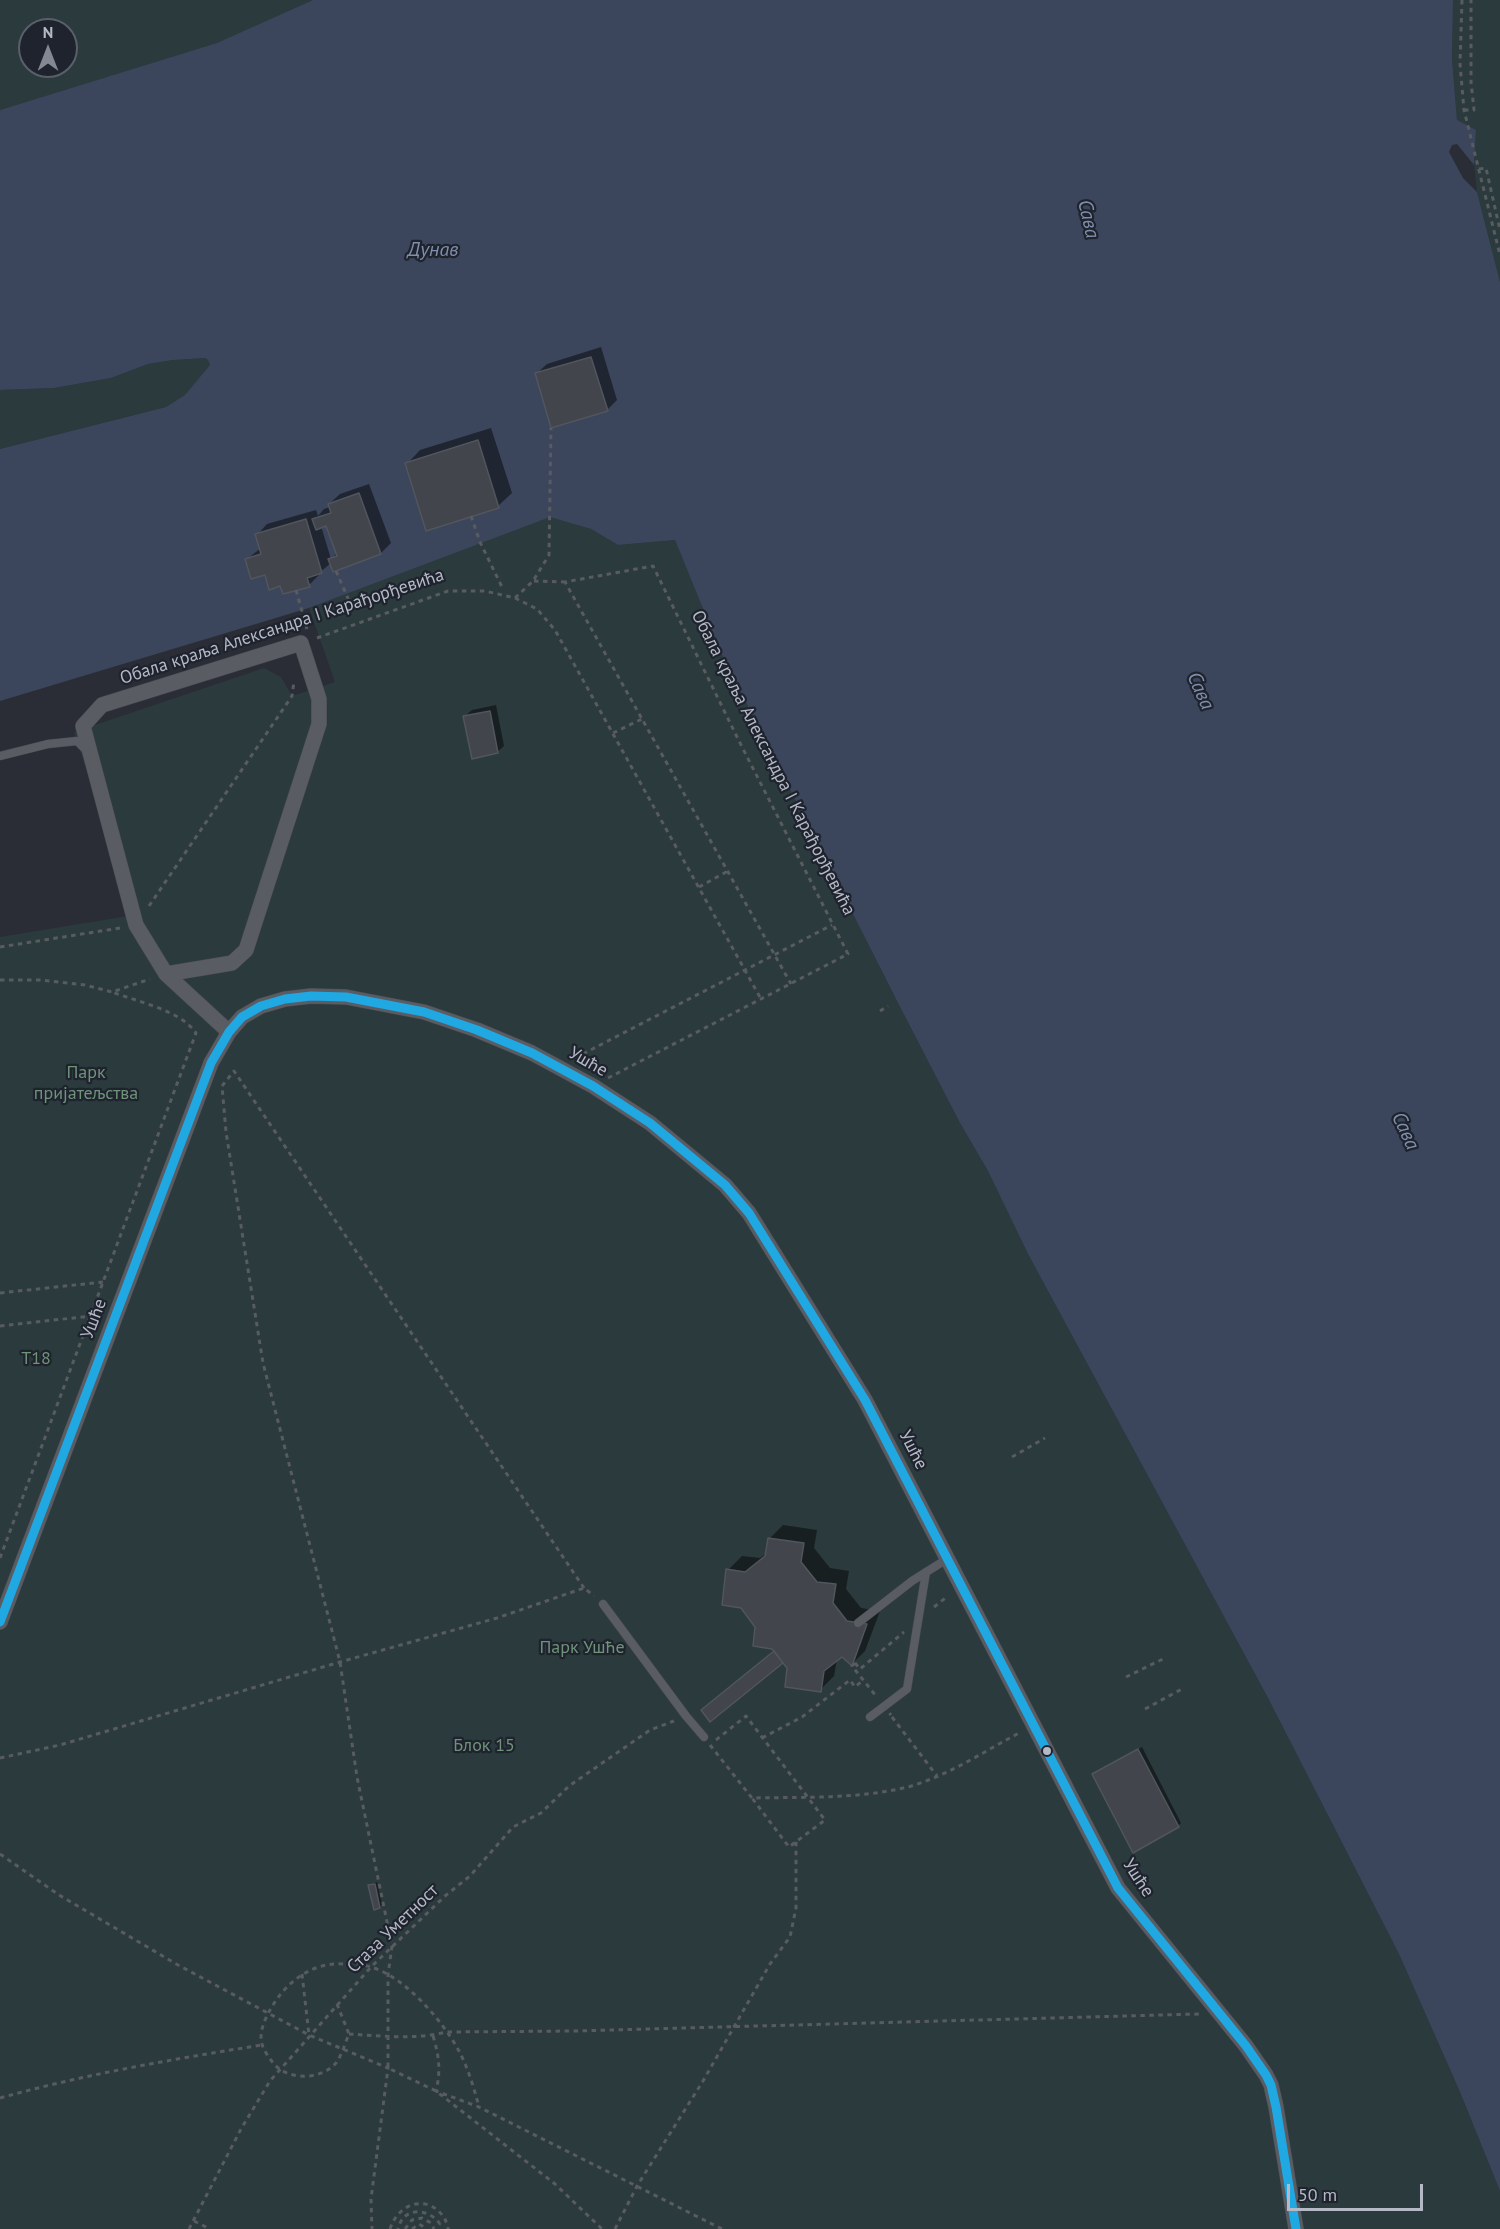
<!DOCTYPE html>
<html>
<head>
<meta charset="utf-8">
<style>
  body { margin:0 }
  #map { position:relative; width:1500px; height:2229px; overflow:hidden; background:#2a2d35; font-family:"PT Sans",sans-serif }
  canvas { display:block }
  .north { position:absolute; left:18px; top:18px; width:60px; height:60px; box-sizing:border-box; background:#1e232e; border:2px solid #5a5f6a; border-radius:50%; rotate:0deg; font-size:16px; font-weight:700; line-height:24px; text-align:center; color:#b4b9c5 }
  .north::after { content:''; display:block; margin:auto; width:21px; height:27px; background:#848893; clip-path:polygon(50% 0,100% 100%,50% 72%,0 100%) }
  .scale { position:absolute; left:1287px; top:2184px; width:136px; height:27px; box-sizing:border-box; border:3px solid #b4b9c5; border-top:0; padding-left:8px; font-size:18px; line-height:21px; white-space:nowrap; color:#b4b9c5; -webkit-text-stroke:4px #1e232e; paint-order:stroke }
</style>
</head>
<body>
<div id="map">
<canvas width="1500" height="2229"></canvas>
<div class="north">N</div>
<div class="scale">50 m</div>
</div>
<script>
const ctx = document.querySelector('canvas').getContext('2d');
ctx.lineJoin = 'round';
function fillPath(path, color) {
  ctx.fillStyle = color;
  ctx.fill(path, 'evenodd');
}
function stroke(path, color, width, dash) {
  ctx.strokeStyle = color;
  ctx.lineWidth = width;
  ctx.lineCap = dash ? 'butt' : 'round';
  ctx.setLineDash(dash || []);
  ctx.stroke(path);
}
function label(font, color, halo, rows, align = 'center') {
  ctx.font = font + ' "PT Sans",sans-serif';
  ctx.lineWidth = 4.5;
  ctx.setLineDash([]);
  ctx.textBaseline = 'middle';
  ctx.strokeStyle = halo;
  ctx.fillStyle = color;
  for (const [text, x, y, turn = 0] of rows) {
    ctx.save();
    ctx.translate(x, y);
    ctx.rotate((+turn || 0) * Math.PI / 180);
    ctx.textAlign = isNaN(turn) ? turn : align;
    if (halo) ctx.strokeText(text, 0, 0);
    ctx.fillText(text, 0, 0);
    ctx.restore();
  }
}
const green = new Path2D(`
  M0,0H313L218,43L0,110ZM30,30H66V66H30Z
  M1453,0H1500V282L1477,192L1474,165L1476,130L1457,121L1452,59Z
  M205,358L208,360L210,365L185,396L166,407L0,449V390L54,388L111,378L148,364L173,360Z
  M550,516L591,529L618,545L675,540L721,653L897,1001L960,1123L988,1171L1028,1254L1268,1698L1399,1954L1460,2092L1500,2191V2229H0V937L134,915L74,732L264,668L281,677L292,696L335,682L309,608Z`);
const water = new Path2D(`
  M313,0H1453L1452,59L1457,120L1476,130L1474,165L1457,144L1452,145L1449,152L1463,178L1477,192L1500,282V2191L1460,2092L1399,1954L1268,1698L1028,1254L988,1171L960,1123L897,1001L721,653L675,540L618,545L591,529L550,517L309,608L0,701V449L166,407L185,395L210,365L208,360L205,358L173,360L148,364L111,378L54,388L0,390V110L217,43Z`);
const shadow = new Path2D(`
  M601,347L617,400L607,410L536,374L547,364Z
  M491,428L512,493L498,506L407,464L420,450Z
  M369,484L391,543L381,553L334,570L331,563L319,573V575L309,585L281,584L247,559L261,548L257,535L267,524L316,510L318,516L324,509L330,507L329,504L340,494ZM327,524L337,553L331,559L321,526Z
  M496,705L504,746L497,752L465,716L472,710Z
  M783,1525L817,1530L814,1548L830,1568L849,1571L846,1589L861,1608L880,1611L865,1651L852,1664L842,1655L837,1659L834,1676L820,1690L789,1668L783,1661L710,1720L776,1651L757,1627L728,1570L742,1556L760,1558L767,1553L769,1539Z
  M1142,1747L1181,1823L1178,1826L1094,1774Z
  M377,1882L382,1904L380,1907L370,1886Z`);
const building = new Path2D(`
  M591,357L608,411L551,428L535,373Z
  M478,440L499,508L426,531L405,463Z
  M359,493L381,554L333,572L328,559L337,556L326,526L316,530L312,519L331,513L328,504Z
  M306,519L322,573L307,578L310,587L283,594L280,586L269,590L265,575L251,579L245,559L261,554L255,534Z
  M490,711L498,753L472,759L463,716Z
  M768,1538L804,1543L801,1562L817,1582L836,1584L833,1603L847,1621L867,1624L852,1666L842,1657L824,1671L821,1692L785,1687L787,1668L772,1649L753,1646L755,1627L741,1608L722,1605L726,1569L745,1572L765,1556Z
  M774,1651L783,1663L710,1722L701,1710Z
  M1138,1749L1179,1827L1133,1853L1092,1774Z
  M375,1884L380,1908L374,1910L368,1885Z`);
const path = new Path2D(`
  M1462,0L1460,64L1464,110L1500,255
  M1464,110H1474L1471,82V0
  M1479,169L1486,168L1500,230
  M471,516L480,542L502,587
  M336,571L350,603
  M534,581L565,582
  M296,590L307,629
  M515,598L533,581L549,555L551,428
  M317,638L448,591H485L515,598L537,609L555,630L761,999
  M613,733L642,719
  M699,887L728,871
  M149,906L292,696L294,681
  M0,947L120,928
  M0,980H41L85,985L112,992L150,979
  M880,1011L888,1006
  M575,1058L832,925
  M608,1078L848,954L738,739L653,566L565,582L791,984
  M0,1293L103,1282
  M0,1326L91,1316
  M1012,1457L1045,1438
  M0,1558L196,1033C180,1010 138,1002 112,992
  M584,1588L234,1071L222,1086L226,1132L263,1363L340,1662L357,1777L392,1946L388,1975V2068L436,2091L555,2184L602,2229
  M934,1607L948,1596
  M855,1663L860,1669L904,1632
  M855,1663L852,1666L876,1696
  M1126,1677L1165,1658
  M1145,1709L1182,1689
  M892,1717L937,1776
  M762,1738L802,1717L850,1680L855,1687L863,1680
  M716,1740L746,1716L825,1820L789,1847L752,1798
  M710,1745L752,1798C800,1797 851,1799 899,1789C942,1780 981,1753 1019,1733
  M0,1758L60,1745L340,1662L497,1618L584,1588L594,1596
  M0,1854L59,1895L178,1965L309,2035L388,2068L371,2199L372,2229
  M302,1974L309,2035
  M337,2004L349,2034C345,2043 342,2055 336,2063C323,2078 297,2080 281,2070C274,2066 267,2055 264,2049C257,2036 264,2021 270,2010C285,1983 311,1962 343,1964C352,1965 362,1964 371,1967C405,1977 442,2020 459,2051C468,2068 474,2088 479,2107
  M349,2034C381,2036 415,2040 446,2032L574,2031L1199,2014
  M433,2036C439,2055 441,2071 436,2091L479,2107L722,2229
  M0,2098C86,2074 174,2059 262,2045
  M194,2221L210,2229
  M448,2227V2229
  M189,2229L241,2129L270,2081L371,1967L445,1896L470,1876L513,1827L541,1813L569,1786L650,1730L674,1721
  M390,2229C399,2201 431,2193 446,2221L440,2224C429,2208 403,2206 398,2229
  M405,2229L412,2220L422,2218L431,2223L434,2229
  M412,2229L419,2224L427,2229
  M615,2229L637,2186L703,2081L770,1964L790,1937L796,1908V1841`);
const lane = new Path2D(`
  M0,756L48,744L77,741L86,750
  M603,1604L686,1716L704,1737
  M858,1623L912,1581L947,1559
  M870,1717L907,1689L926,1572`);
const street = new Path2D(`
  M166,974L232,963L246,950L319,724V699L301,643L102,705L83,726L136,925L166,974L229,1032
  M0,1622L211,1063L229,1032L242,1017L261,1006L285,999L311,996L346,997L424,1012L477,1030L532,1053L593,1086L650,1123L725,1185L749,1213L865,1400L1118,1888L1246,2046L1266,2075L1271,2085L1276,2107L1296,2229`);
const pathBridge = new Path2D(`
  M884,1706L891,1715`);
const bus1 = new Path2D(`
  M0,1622L211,1063L229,1032L242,1017L261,1006L285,999L311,996L346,997L424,1012L477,1030L532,1053L593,1086L650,1123L725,1185L749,1213L865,1400L1118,1888L1246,2046L1266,2075L1271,2085L1276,2107L1296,2229`);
const markers = [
  [1047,1751,5,"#b4b9c5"]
];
const streetNames = [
  ["Обала краља Александра I Карађорђевића",282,627,-18],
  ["Обала краља Александра I Карађорђевића",773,763,63],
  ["Ушће",588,1062,30],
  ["Ушће",94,1319,-69],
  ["Ушће",913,1450,63],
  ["Ушће",1138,1878,57],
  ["Стаза Уметност",393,1929,-44]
];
const parkNames = [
  ["Парк",86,1073],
  ["пријатељства",86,1094],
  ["Т18",36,1359],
  ["Парк Ушће",582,1648],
  ["Блок 15",484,1746]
];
const waterNames = [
  ["Сава",1088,219,77],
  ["Дунав",433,250],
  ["Сава",1200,691,66],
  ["Сава",1405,1131,65]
];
fillPath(green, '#2b3a3d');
fillPath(water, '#3b465c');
fillPath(shadow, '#0007');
fillPath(building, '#42454b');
stroke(building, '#51555d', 1.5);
stroke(lane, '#46484e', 9);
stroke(street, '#46484e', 16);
stroke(path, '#585b60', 3, [4.5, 4.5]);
stroke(lane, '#595c63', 8);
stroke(street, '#595c63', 15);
stroke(pathBridge, '#585b60', 3, [4.5, 4.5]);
stroke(bus1, '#20a8e3', 9);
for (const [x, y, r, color] of markers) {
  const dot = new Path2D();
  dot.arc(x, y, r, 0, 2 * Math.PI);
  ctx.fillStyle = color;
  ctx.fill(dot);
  stroke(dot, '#1e232e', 2);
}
label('18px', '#b4b9c5', '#1e232e', streetNames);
label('18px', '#6e9379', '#1e232e', parkNames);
label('italic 20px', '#7f8eaa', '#1e232e', waterNames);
</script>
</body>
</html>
